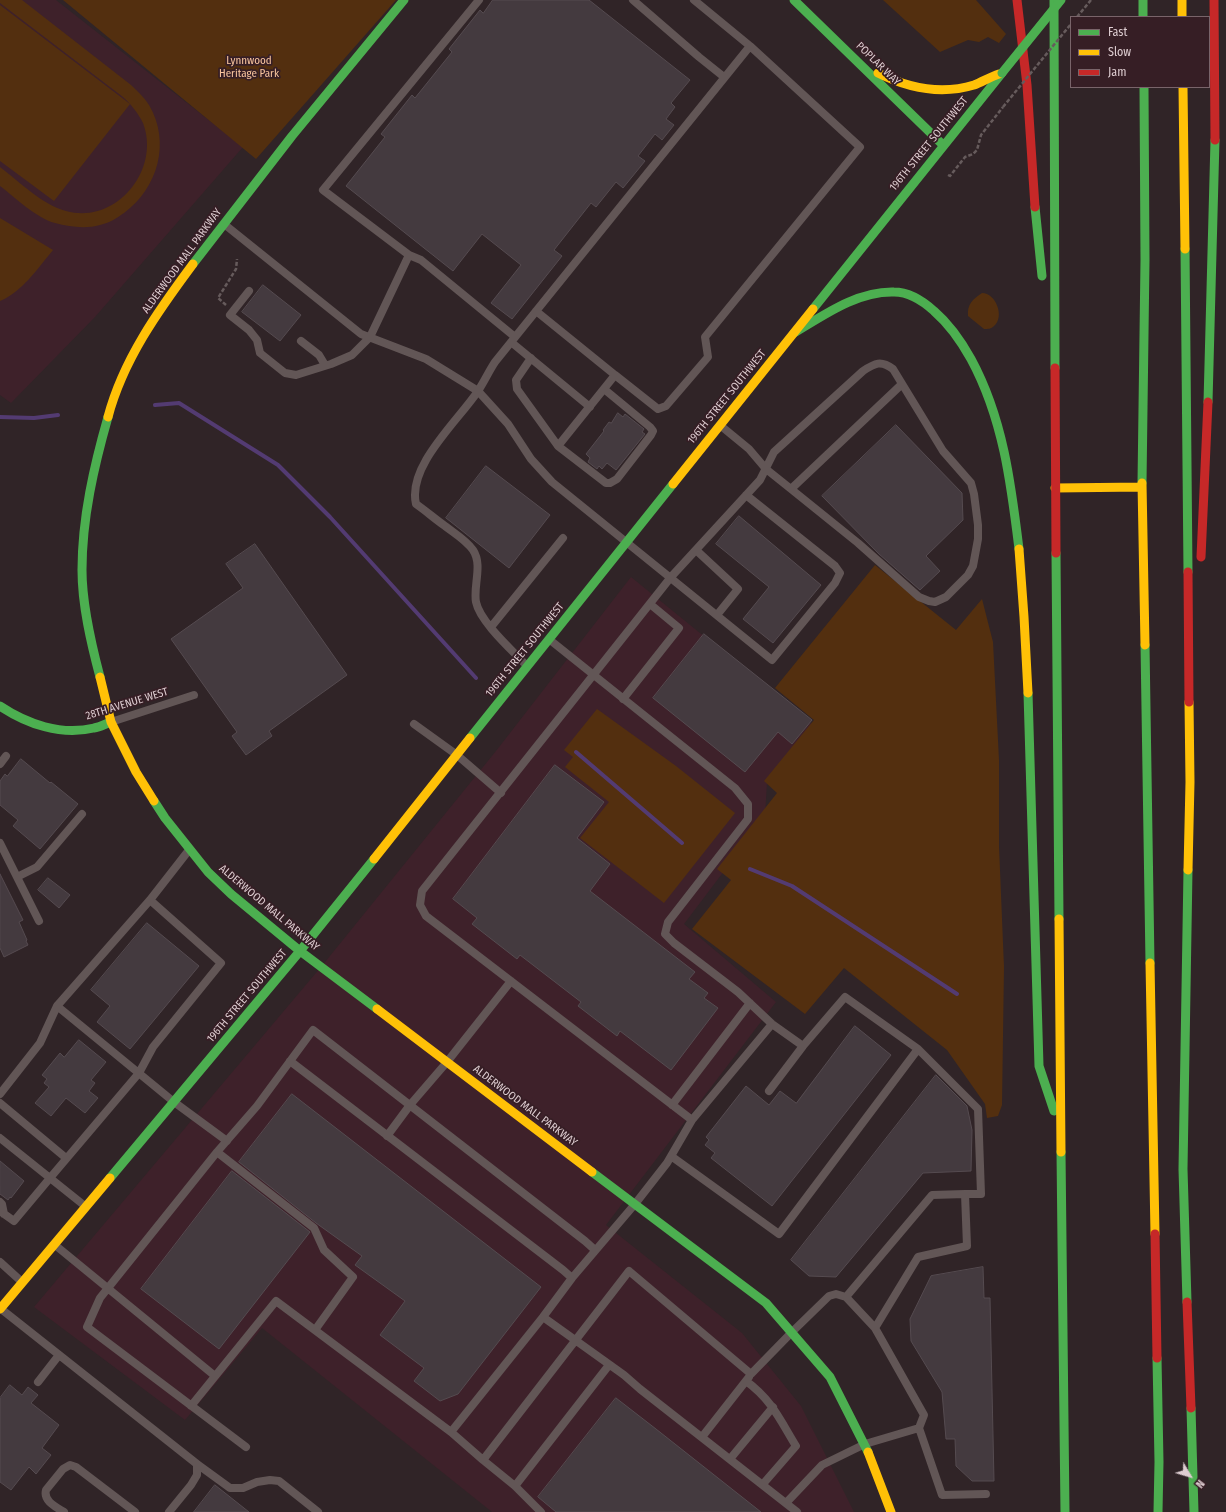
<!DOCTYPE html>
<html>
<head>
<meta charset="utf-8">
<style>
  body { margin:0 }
  #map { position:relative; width:1226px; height:1512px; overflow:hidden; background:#302427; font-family:"Fira Sans Condensed",sans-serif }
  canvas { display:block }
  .legend { position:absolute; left:1070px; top:16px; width:140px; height:72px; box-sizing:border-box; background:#361e25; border:1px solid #79646a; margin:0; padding:5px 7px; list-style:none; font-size:12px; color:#decdd1 }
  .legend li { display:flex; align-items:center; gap:8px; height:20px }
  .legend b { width:20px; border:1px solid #79646a }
  .north { position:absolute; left:1170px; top:1456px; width:40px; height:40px; -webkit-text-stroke:3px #361e25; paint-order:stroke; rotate:128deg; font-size:11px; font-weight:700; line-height:16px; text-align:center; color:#decdd1 }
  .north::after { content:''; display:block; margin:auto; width:14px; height:18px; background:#decdd1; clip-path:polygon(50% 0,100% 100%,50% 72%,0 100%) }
</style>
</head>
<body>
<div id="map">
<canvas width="1226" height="1512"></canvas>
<ul class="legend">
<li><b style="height:5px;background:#4caf50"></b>Fast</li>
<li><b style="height:5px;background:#ffc107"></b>Slow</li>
<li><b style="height:5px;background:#c62828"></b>Jam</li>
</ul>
<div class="north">N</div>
</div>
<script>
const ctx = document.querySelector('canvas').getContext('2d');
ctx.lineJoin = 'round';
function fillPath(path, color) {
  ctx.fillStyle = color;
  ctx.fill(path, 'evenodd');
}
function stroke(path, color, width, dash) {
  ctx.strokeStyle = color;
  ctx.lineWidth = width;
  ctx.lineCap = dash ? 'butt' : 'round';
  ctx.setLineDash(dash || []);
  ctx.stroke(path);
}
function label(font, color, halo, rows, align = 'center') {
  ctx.font = font + ' "Fira Sans Condensed",sans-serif';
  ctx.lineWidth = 3.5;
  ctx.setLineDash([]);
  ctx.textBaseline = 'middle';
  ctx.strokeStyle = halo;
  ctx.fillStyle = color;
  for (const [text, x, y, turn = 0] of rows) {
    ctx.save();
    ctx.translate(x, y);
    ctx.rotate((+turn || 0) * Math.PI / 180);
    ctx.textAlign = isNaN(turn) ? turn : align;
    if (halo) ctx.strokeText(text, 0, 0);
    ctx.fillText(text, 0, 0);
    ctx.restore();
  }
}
const built = new Path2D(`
  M0,0H56L243,147L95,317L11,403L0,395Z
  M631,577L812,724L767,782L765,817L684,924L776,1002L606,1225L742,1333L801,1406L854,1512H492L262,1328L185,1420L34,1307L321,967L496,751Z`);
const green = new Path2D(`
  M0,0H22L131,85C137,91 144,97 149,105C171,142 158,188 124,213C117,218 109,223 100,225C86,229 70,227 55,223C36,218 16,198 0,186V167C20,182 41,204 66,211C116,225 161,170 143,123C138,113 131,104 123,97L0,3Z
  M63,0H396L256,159Z
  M883,0H976L1006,34L999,43L988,37L979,42L968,40L940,52Z
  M0,5L130,104L54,201L0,161Z
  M0,218L53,250C38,268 22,292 0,301Z
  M982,293C996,293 1005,317 994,326C991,329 988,329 984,329L968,316C967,304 973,299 982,293Z
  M875,565L956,630L982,599L993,642L999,760V846L1004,967L1002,1105L998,1116L987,1118L985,1104L947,1050L844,968L805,1014L692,929L731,880L717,869L777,793L764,781L814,720L775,688Z
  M597,709L676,766L735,813L664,903L580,838L609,802L565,767L573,757L564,750Z`);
const stream = new Path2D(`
  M155,405L179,403L278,465L330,517L476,678
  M0,417L34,418L58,415
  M576,752L682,843
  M750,869L792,886L957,994`);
const building = new Path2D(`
  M493,0H589L690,80L671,103L675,107L666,119L674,125L662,140L655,134L638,156L645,161L623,188L616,182L596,207L591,203L554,250L562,256L512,319L491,303L521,265L482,234L453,271L346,186L385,137L381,134L412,95L415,98L452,52L449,49L480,10L483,13Z
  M263,285L301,315L280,341L242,312Z
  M618,413L623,417L625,414L644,429L642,432L645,434L616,470L607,463L602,469L599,466L597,469L588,462L590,458L586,454L604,431L603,430L609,422L611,423Z
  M896,425L962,493L963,520L926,556L940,571L920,590L879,554L822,496Z
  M486,466L550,515L509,568L446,518Z
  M739,516L821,585L773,643L743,619L769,587L716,544Z
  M255,544L347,675L269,731L272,736L246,755L232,736L237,732L171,639L243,588L226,564Z
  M704,634L812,720L792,744L778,732L745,772L653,698Z
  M21,759L50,783L51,782L78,804L40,849L13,826L18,820L0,805V781L5,774L7,776Z
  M555,765L604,802L577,838L610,864L590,891L695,972L689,979L708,993L704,998L718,1008L671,1070L620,1031L617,1036L578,1006L581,1002L520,955L517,959L472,924L477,918L453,899Z
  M0,874L23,920L19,922L27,940L26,941L28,945L4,957L0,948Z
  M48,878L70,895L59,908L38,890Z
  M147,923L199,966L130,1049L97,1022L110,1006L91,990Z
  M855,1026L891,1055L772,1206L711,1158L715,1153L705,1145L709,1140L706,1137L746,1086L769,1105L780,1091L796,1103Z
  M79,1040L106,1062L91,1080L95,1083L89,1091L98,1098L85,1113L66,1098L51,1116L35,1103L49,1087L44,1083L47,1079L42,1075L60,1053L64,1057Z
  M936,1075L967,1106L972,1130L971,1171L923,1173L836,1277L809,1276L791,1260Z
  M292,1094L541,1287L458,1394L440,1401L414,1381L424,1368L380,1335L405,1301L355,1265L362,1256L316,1223L239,1162Z
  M0,1161L24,1181L11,1198L10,1197L8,1200L0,1194Z
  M232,1171L310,1232L219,1349L141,1289Z
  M983,1267L984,1298H990L994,1481H972L956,1466L955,1439H946L942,1392L911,1341L910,1319L931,1276Z
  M10,1385L22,1395L28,1387L38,1395L31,1403L59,1425L42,1448L51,1455L36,1474L29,1467L11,1490L0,1482V1398Z
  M616,1398L656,1429L761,1512H556L538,1497Z
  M215,1485L249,1512H194Z`);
const path = new Path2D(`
  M1077,17L1091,0
  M948,175L950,176L965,157L973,154L977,150L981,135L1003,107
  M226,305L218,298L236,269L237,259`);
const lane = new Path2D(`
  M633,0L699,57L724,77
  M224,224L361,334L426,359L478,391L508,424L531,459L552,482L772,660L835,583L840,573L835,566L746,495
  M409,255L421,260L515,337
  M249,291L230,315L249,330L257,340L260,353L285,373L296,375L331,364L352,355L370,337L409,255L323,190L479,0
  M536,311L615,375L558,446
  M301,341L319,355L325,365
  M511,342L590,407
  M531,358L516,380L517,389L558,446L606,483H610L617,479L651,435L653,431L650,427L604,389
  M615,375L658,409L666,406L708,357L705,337L860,147L750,46L694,0
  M721,426L749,449L766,469L791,489L902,384
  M696,550L738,589L717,615
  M491,627L563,538
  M550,640L735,788L748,804V819L668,922L665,934L674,943L738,992L772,1024L803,1046L845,997L918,1049
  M527,666C513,651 480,622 476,602C473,586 483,565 473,550C466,540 454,533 445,526C435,519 426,511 416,504C407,466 458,421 478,391C484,382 489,371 495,362L750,46
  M623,699L679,628L650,604
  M111,722L194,695
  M414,724L457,755L501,793
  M0,764L6,756
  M0,843L39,921
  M189,850L150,900L57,1006L174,1102L227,1141
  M17,877L37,867L82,814
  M290,1061L563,1270L572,1278
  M769,1091L803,1046
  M0,1094L40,1043L57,1006
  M0,1103L66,1158
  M672,1105L750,1003
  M692,1120L426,916L420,905L422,891L671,577L760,480L774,452L863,371C875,363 881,360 893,369L943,451L971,483L974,494L978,525V539L973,566L968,575L946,597L935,602L929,601L919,597L858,543L791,489
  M387,1136L410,1105L447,1062L511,981
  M0,1138L50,1178L139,1073L153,1047L221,963L150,900
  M217,1152L314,1228L324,1250L353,1277L315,1330
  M671,1156L779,1234L918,1049L978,1109L981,1194H965
  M0,1202L2,1204L4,1214
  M0,1211L14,1221L50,1178L85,1206
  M55,1245L215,1376
  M0,1262L22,1282
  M846,1297L875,1328
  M1,1309L197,1464V1475L191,1485L169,1512
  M543,1317L624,1375L640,1389L797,1512
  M746,1381C772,1400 780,1420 796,1446L763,1484
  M38,1382L59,1355
  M191,1406L276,1301L451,1432L483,1460L629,1271L751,1374L792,1332L829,1296L836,1294L846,1297L932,1195L965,1194L967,1246L918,1257L875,1328L924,1415L919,1428L865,1444L822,1465L786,1503
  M919,1428L942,1495L986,1494
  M451,1432L543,1317L572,1278L635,1204L667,1163L692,1120L772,1024
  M702,1437L749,1377
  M246,1447L87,1327L100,1298L217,1152L257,1106L313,1030L585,1241L595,1250
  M730,1459L773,1407
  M483,1460L515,1486L541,1512
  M197,1464L230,1488H243L257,1482L270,1480L279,1481L318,1512
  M515,1486L609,1365
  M64,1512C56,1507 43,1501 46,1490L63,1469L70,1465L76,1467L135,1512`);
const fast = new Path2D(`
  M794,0L943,145
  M1054,0L1055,368
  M1143,0V17
  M1035,207L1042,276
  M1185,249L1188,572
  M193,264L292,136L404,0
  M813,309L1002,73
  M794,333C824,315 857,291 894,292C909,292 923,301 934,311C949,324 961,341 971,359C1003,418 1011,483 1019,549
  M1208,402L1215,140
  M1142,483L1145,260L1144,87
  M1056,553L1059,919
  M1145,645L1150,963
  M100,677C91,643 82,605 82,570C82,518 94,466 108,417
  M1028,693L1039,1066L1054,1111
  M0,706C27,724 61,736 94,728C100,727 105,724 111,722
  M470,738L673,484
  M154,801L165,818L208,872L231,894L300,951L377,1009
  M1061,1152L1065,1512
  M592,1172L766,1303L830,1377L868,1452
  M110,1178L300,951L374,859
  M1187,1302L1183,1169L1188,870
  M1157,1358L1159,1462L1158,1512
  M1191,1408L1194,1512`);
const slow = new Path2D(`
  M1182,0V17
  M878,73C908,88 941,95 974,85C982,82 990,77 999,74
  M1183,87L1185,249
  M108,417C123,360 158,311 193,264
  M1142,483L1145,645
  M673,484L813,309
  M1055,488L1142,487
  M1019,549L1024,617L1028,693
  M100,677L111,722L136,772L154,801
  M374,859L470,738
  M1188,870L1190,782L1189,702
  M1059,919L1061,1152
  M1150,963L1155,1234
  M377,1009L592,1172
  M0,1309L110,1178
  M868,1452L891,1512`);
const jam = new Path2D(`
  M1017,0L1027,85L1035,207
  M1214,0L1215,140
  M1055,368L1056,553
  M1201,557L1208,402
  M1188,572L1189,702
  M1155,1234L1157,1358
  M1187,1302L1191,1408`);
const pathBridge = new Path2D(`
  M1003,107L1071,24`);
const fastBridge = new Path2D(`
  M1002,73L1061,0`);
const parkNames = [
  ["Lynnwood",249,61],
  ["Heritage Park",249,74]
];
const streetNames = [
  ["POPLAR WAY",878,64,44],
  ["196TH STREET SOUTHWEST",929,144,-51],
  ["ALDERWOOD MALL PARKWAY",182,261,-54],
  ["196TH STREET SOUTHWEST",727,397,-51],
  ["196TH STREET SOUTHWEST",525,650,-51],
  ["28TH AVENUE WEST",127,704,-17],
  ["ALDERWOOD MALL PARKWAY",269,908,40],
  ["196TH STREET SOUTHWEST",247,996,-50],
  ["ALDERWOOD MALL PARKWAY",525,1106,37]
];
fillPath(built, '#3e212a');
fillPath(green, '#532f0f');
stroke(stream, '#533b72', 4);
fillPath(building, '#443a3f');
stroke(building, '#554b50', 1);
stroke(path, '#665b5c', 2.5, [4, 2]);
stroke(lane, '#625656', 8);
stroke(fast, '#4caf50', 9);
stroke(slow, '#ffc107', 9);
stroke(jam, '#c62828', 9);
stroke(pathBridge, '#665b5c', 2.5, [4, 2]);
stroke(fastBridge, '#4caf50', 9);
label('11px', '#f9c59e', '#361e25', parkNames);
label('11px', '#decdd1', '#361e25', streetNames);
</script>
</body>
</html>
